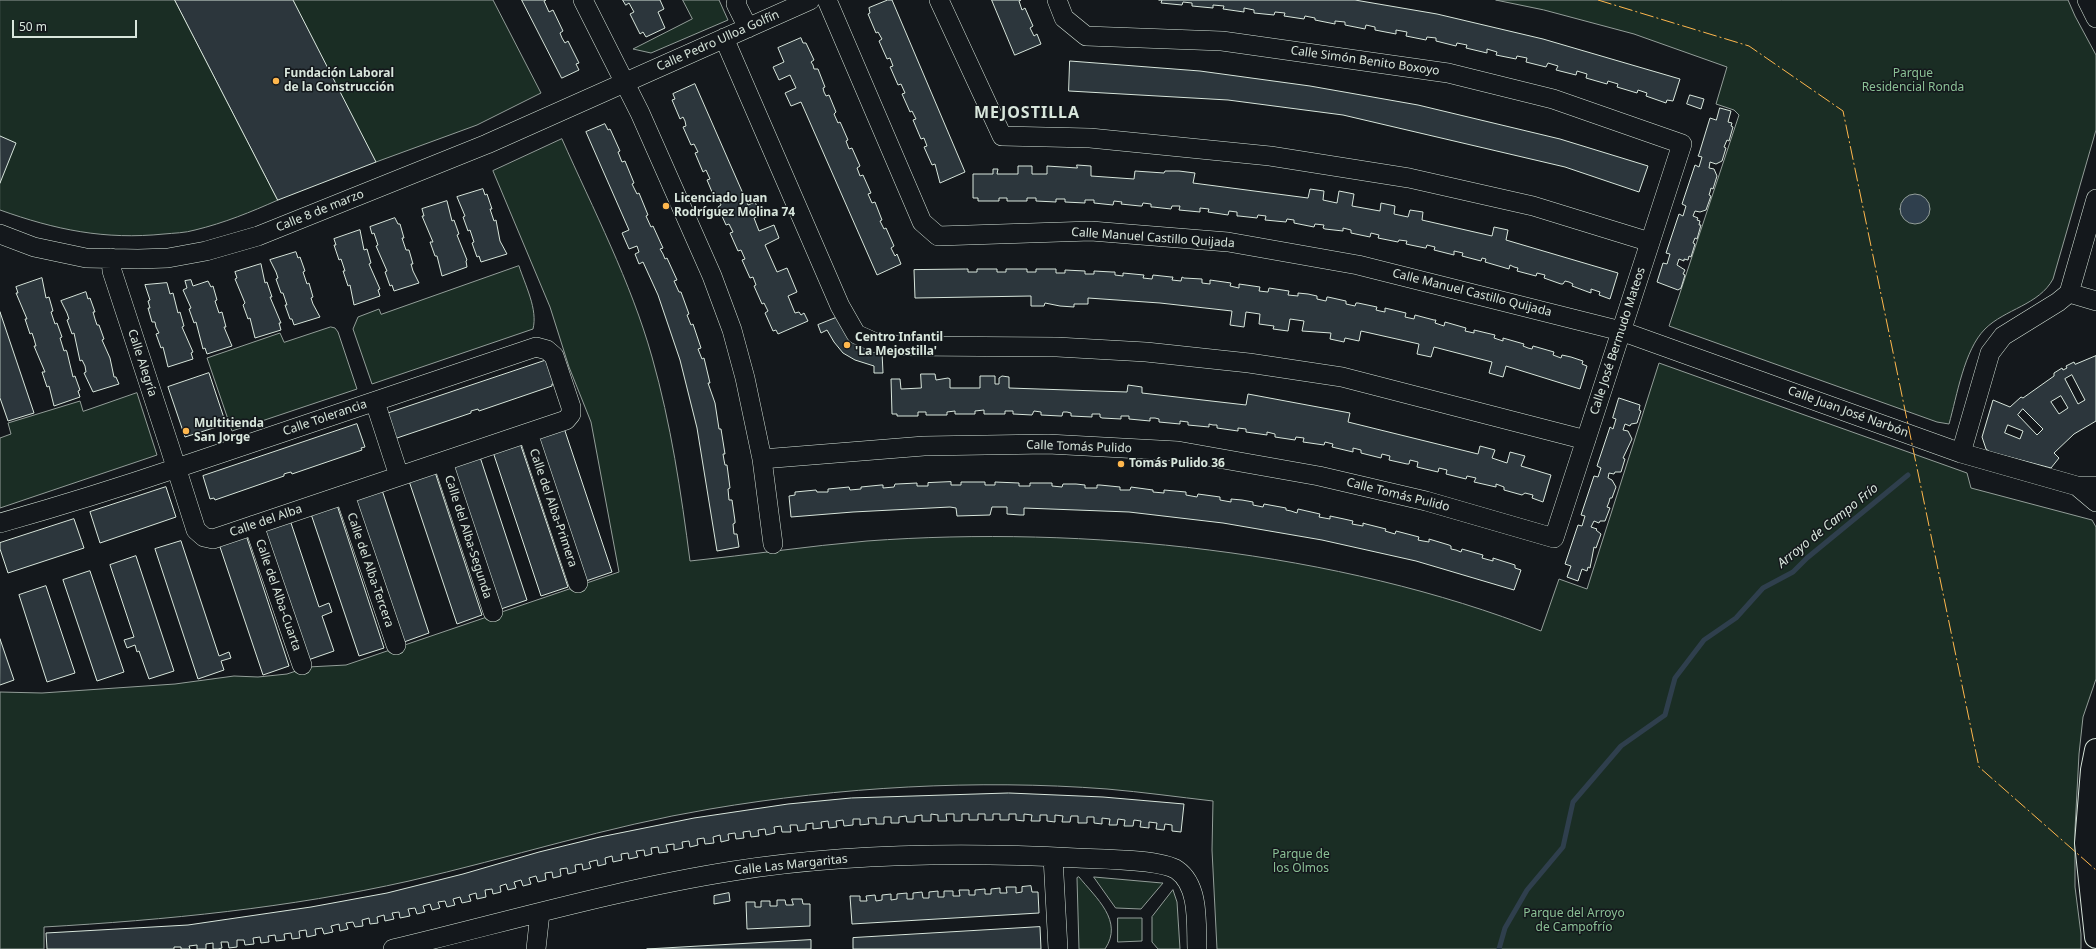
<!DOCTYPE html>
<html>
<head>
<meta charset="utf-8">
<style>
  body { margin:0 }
  #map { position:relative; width:2096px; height:949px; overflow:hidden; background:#14181c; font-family:"Noto Sans",sans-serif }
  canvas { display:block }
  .scale { position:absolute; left:12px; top:20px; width:125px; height:18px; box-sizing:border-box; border:2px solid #d8e6dc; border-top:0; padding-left:5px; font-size:12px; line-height:14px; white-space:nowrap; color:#d8e6dc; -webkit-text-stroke:3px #14181c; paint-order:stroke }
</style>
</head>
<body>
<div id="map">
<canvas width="2096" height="949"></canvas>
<div class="scale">50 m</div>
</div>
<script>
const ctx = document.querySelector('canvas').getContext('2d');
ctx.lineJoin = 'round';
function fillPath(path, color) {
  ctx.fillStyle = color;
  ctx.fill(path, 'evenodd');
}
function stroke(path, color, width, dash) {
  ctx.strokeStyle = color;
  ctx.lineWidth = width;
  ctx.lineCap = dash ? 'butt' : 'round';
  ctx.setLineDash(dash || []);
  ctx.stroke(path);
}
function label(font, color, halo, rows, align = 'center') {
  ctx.font = font + ' "Noto Sans",sans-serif';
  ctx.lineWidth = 3;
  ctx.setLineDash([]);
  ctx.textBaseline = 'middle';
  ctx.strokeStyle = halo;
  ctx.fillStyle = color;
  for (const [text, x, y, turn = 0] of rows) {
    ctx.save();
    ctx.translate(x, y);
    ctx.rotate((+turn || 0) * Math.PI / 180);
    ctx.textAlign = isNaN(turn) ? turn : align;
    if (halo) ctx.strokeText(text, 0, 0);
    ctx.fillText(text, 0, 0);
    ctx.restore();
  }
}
const green = new Path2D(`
  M0,0H175L278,200C251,212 224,223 195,230C185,233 174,233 164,234C105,240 56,230 0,210Z
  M293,0H493L541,93L477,125L376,162Z
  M683,0H719L728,20L651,53L633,49L692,19Z
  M1496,0H2068L2075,16L2096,55V130L2053,279C2039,305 2005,309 1985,329C1964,350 1957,396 1949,424L1937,422L1669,326L1739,115L1734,110L1716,104L1727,67L1634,34L1544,10Z
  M562,139C593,209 631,282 652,357C671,424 681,492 690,561C749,555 808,546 867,541C1084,525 1338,551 1541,631L1559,579L1587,589L1659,363L1967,473L1971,488L2092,520L2096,527V679L2083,717L2079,754L2075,829V887L2081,934V949H1217L1212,850L1213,801C1178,797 1142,792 1107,789C976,779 840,787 710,809C608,826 510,858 409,881C289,908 166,920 44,927V949H0V692L42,693L175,684L234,676L258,677L287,674L308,667L346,665L619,572L591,422L569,367L550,307L493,171Z
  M519,266C525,285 538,309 533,329L372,384L353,329L358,317L379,309L381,314Z
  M331,327L335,328L338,332L357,389L232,431L207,358L280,333L284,342Z
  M137,393L157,455L0,508V438L11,434L8,423L80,401L83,411Z
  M1079,877C1096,898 1124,921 1105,949H1079L1077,878Z
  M1094,877L1162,883H1163L1141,909L1116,908Z
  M1173,890L1177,902L1180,949H1158L1152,942V917Z
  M1118,918H1142V941L1118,942Z`);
const water = new Path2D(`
  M1900 209a15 15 0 1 1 30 0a15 15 0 1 1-30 0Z`);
const stream = new Path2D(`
  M1499,949L1505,928L1527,890L1563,847L1573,802L1621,746L1665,715L1675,678L1704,640L1736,618L1763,588L1793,572L1807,558L1908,475`);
const building = new Path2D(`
  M175,0H293L376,162L278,200Z
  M522,0H546L544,1L549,12L553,10L563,31L560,33L562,38L565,43L568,41L579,63L576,64L579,70L562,78Z
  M623,0H660L664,9L658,12L665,28L646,37L643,32L640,34L630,14L634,12L629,3L626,5Z
  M888,0H892L965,172L940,183L935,164L932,165L924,147L927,146L924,138L921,139L913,120L916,119L912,111L910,112L902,94L905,93L901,84L898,85L891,69L890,67L893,66L890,58L887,59L879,41L882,39L878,32L876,33L868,14L870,13L869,8Z
  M992,0H1021L1019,1L1022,10L1025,8L1033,26L1030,28L1034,36L1037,34L1041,44L1015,55Z
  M1159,0H1355L1437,14L1543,39L1680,79L1673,101L1667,100L1666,103L1646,96L1647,93L1638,90L1637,93L1617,87L1618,84L1608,81L1607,84L1586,78L1587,74L1577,71L1576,75L1556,70L1558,66L1548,63L1546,67L1526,62L1527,58L1517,56L1516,59L1496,55L1497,52L1487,49V53L1466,48L1467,45L1457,43L1456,46L1436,41V38L1427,37L1426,40L1406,36L1407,32L1396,30V34L1375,30V27L1366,25L1365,29L1345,25V22L1335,21V24L1315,20V18L1305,16L1304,19L1284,16L1285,13L1275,12L1274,15L1254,13V10L1244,8V12L1223,9L1224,6L1213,5V8L1192,6V3L1183,2L1182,5L1161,3L1162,0Z
  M801,38L803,43H806L814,60L811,62L813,65L814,69H818L825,87L823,88L824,92L826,96L829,95L836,112L834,114L838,123L840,122L841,124L848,140L846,141L849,149L852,148L860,166L857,168L860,176L863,175L871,193L868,194L872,203L875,202L882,220L880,221L884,229L886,228L894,246L891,248L895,256L897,254L901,264L877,275L801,102L791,106L785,93L796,88L790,75L779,80L773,67L784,62L778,48Z
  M1070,61L1200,71L1310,86L1418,105L1560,139L1648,166L1639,192L1565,167L1343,115L1228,100L1069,91Z
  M695,84L748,205L755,202L761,215L754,218L759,231L774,225L779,238L765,245L777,272L787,268L797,292L788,296L795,313L799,312L801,315L804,313L808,321L778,334L776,330L773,331L765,313L768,311L764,303L762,304L754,286L756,285L753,277L750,278L742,260L745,259L741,250L738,251L730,233L733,232L729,224L726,225L718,207L721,205L718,198L715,199L707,180L710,179L706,170L703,172L695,153L698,152L694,144L691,145L683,127L686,126L685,121L683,117L680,119L672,100L675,99L673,94Z
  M1690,95L1704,99L1701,109L1687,104Z
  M1720,108L1731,111L1728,122L1732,123L1731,126L1733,127L1729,141L1727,140L1724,147L1726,148L1722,161L1716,164L1710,162L1709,168L1714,169L1717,176L1713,189L1711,188L1710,192L1709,195L1711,196L1706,210L1700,212L1695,211L1693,216L1698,218L1697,220L1700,221L1699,225H1701L1697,239L1695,238L1693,243L1695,244L1691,257L1689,256L1688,260L1684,259V261L1679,259L1677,265L1685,270L1683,274L1685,275L1681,288L1678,290L1657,282L1663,263L1667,264L1670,254L1666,253L1679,214L1683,216L1686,206L1682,204L1695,165L1699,167L1702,157L1698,156L1699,154L1710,118L1716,120Z
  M605,124L608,130L610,129L611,131L620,151L618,152L622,162L625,161L634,183L632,184L637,194L639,193L648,215L646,216L651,227L653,226L663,248L660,249L663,254L665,259L667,258L677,280L674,281L679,292H681L689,314L687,315L691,325L693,324L701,348L698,349L702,359L704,358L710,383H708L715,403L719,429H721L725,454H723L724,460L725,465H727L730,488L728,489L729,500H732L735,521V523L733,524L734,534H737L739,547L717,551L697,428L680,360L658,295L643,262L639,264L635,254L639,252L637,246L629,249L622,233L629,230L586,132Z
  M0,136L16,143L0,183Z
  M1077,165L1091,166V176L1134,179L1135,171L1164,173L1165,171H1179L1195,173L1193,183L1308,198L1310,189L1324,191L1323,200L1337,203L1339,191L1354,194L1352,206L1380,211L1381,203L1395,206L1394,214L1408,217L1410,210L1423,212L1422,220L1492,236L1494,227L1508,230L1506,240L1618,273L1610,299L1599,295L1600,292L1591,289V293L1572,286L1573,284L1569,282L1565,281L1563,284H1561L1544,278L1545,275L1537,273L1536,276L1517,271L1518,268L1514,267L1510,265L1509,269L1485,262L1486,259L1482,258L1481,261L1462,256L1463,253L1454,251V255L1434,250L1435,247L1427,245L1426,248H1425L1406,244L1407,241L1399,240L1398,242L1378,238L1379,235L1371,233L1370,237L1351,233V230L1343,228V231L1325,229L1323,228L1324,225L1315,224L1314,227L1294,223V220L1287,219L1286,222L1265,220L1266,216L1258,215L1257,218L1239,216H1237V212L1229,211L1228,215L1208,212L1209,209L1200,208V212L1179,210L1180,206H1172L1171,209L1153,207H1151V204L1143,203L1142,206H1140L1121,204L1122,202L1114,201L1113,205L1094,203V200H1085V203L1065,202V199H1056V202L1036,201V198H1027V201H1007V198H999V201H978V198H973V174H993V169H998L997,174H1018V166H1032V174H1047V166L1077,168Z
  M483,189L485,195L487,194L492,209H490L494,221L496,220L500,241L507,254L481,262L479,256L477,257L472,243L474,242L470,230L468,231L463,217L465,216L457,197Z
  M447,201L452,221L454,220L459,234L457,235L467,260L466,261L467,267L442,276L437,256H435L430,242H433L422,216H424L422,209Z
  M395,218L398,224H400L404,238H402L406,250H409L413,264H411L413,271L419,283L394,291L392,285L390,286L385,272L387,271L376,246L378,245L374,233L372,234L370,227Z
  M360,230L364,250L367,249L371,263L369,264L380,289L378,290L380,296L354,305L350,285L348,286L343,271H345L341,259L339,260L334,245H336L334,239Z
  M296,252L298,258L300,257L305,271L303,272L307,284L309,283L313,297L311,298L313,304L320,317L294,325L292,319H290L285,305H287L283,293H281L276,279L278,278L276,272L270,260Z
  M261,264L265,283L267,282L272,297H270L281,323H279L281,330L255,338L250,318L248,319L243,305L245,303L235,279L237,278L235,272Z
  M966,269H968V272H977V269H997V272H1006V269H1027V272H1036V269H1056V273H1065V270L1085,271V274H1094V271L1112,272H1115V275L1123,276V273L1144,275L1143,278L1152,279L1153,275L1171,277H1173L1172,280L1181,281L1182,277L1184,278L1202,279V283L1210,284V280L1231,283L1230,286L1239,288V284L1260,287L1259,291L1268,292L1269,288L1289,291L1288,295L1298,296V293L1308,294L1317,296V299L1326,301L1327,297H1328L1346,301V304L1355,306L1356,303H1358L1377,307L1376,310L1380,311L1385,312V308L1406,313L1405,317L1414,319L1415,315L1434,320H1436L1435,323L1444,326L1445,322L1466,328L1465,331L1474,333V330L1495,335L1494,338L1503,341V338L1524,344L1523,346L1528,348L1532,349L1533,346L1554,352L1553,355L1561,358L1562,355L1571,357L1583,361L1582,364L1587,366L1580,389L1506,366L1503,377L1489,373L1492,362L1434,347L1431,357L1417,354L1419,344L1361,331L1359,341L1345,338L1344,342L1330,339L1331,333L1302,331L1304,321L1290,319L1288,331L1273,329L1274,326L1259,324L1260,314L1246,312L1244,327L1230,325L1232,311L1160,303L1088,298V304H1074V307L1060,306L1045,303L1044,306H1031V296L915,298L914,270Z
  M42,278L46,298L49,297L53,311L51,312L55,324L57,323L62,337L60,338L64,351L66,350L67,352L73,377L75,376L80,390L78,391L80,397L54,406L49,386L47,387L42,372H45L34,346H36L34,339L32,333L30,334L25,319H27L16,293H18L16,287Z
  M191,280L193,286L208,281L211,287L213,286L217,300L215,301L219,313L222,312L226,327H224L232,346L207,354L205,348L203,349L196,322L194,323L189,309L191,308L183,290L187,288L185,281Z
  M167,283L170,294L173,293L178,313L180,312L184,326L182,327L193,352L191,353L193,359L168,367L163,347L161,348L156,334L159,333L156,327L155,322H152L148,308H150L148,301L150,300L145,285Z
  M86,292L88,299L90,298L95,312H93L95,319L97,325H99L104,339L102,340L110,358L114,377H116L119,384L93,392L84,373L86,372L85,366L82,360L80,361L74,333L72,334L67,320L69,319L67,313L61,301Z
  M0,312L34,413L8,421L0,398Z
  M838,317L882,352L883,373H874V366L855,360L843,353L834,342L827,330L821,333L818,325Z
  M2096,356V421L2074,434L2054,453L2059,458L2051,468L1990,452L1986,449L1982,437L1993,400L2010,407L2021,397L2023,398L2054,376V373L2062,368L2063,370L2067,368L2066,366L2074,362L2075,364ZM2072,375L2085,400L2078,404L2065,379ZM2061,396L2068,408L2059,414L2051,402ZM2023,409L2043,429L2037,435L2018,415ZM2008,425L2023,431L2020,439L2005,433Z
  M547,360L555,384H552V386L479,411L478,409L471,411V413L397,438L394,437L386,414Z
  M209,373L226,424L185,437L168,387Z
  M921,374H935L936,380L948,378L950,379V388H980V376H995V384H999V378L1002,376L1009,377V388L1127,392L1128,385L1142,387V393L1246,405L1248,394L1350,413L1348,422L1478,454L1480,446L1495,450L1492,458L1507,463L1510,452L1525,456L1521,466L1551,475L1543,502L1532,498L1533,495L1525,493L1522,495L1504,490V487L1496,484V487L1474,482L1476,478L1467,476L1466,479L1446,474L1447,470L1439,468L1438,472L1417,467L1418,462L1410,460L1409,464H1407L1389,460L1390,456L1382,454L1381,458L1361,453V450L1353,448V452L1332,447L1333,444L1325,442L1324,445L1303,442L1304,438L1296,437L1295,440L1275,437V434L1267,432V435L1246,432V429L1238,428V431L1217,428V425H1213L1209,424V427L1188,425V422L1180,421V424L1159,422V419L1155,418H1150V421L1129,419V416H1121V419L1102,418L1100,417V414H1092V417L1071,416V413L1067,412H1063L1062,416H1060L1041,415V412L1034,411L1032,415L1013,414V411H1005V414H984V410L975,411V414H955V411L947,412V415H926V412H918V416H897V414H892L891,379H900L901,389L921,388Z
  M1619,398L1640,405L1639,410L1641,411L1637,423L1631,424L1630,426L1625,424L1623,430L1628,431L1632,439L1623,458L1625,459L1621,472H1615L1614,474L1609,473L1608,478L1612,480L1616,487L1612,498H1610L1609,502L1607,507L1610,508L1605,521H1600L1599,523L1594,521L1591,527L1597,529L1596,530L1601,534L1596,548L1594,547L1590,568L1588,567L1587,571L1582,569L1578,581L1567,577L1571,566L1565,564L1578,525L1582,526L1585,516L1581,515L1594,476L1598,477L1601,468L1597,466L1610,427L1613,429L1616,419L1613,418Z
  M357,424L365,447L361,448L362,450L292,474L291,472L287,473L284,474V476L215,500L214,498L210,499L203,476Z
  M564,428L612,572L586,581L538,437Z
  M520,443L568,587L541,596L493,452Z
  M480,457L527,600L501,609L453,466Z
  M435,472L482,615L457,624L409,481Z
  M951,482V485H961V482H985V485H995V482L1019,483V486H1030V483H1052V486L1062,487L1063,484H1076L1085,485V488H1097V485H1100L1120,487V490H1130L1131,487L1153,490V492L1164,493V490L1186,492V495L1197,497L1198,494L1220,497V500L1231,502V499L1242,500L1253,502V505L1263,507L1264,504L1286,508V510L1291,511L1297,513L1298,509L1320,514L1319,517L1330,519V516L1344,519L1353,521L1352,524L1363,526V523L1366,524L1386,529L1385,531L1395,534L1396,531L1419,537L1418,540L1423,541L1429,542V539L1449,545L1451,546V549L1456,550L1461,552L1462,549L1483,555L1482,558L1493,561V558L1515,565V568L1521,570L1514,590L1416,561L1322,540L1223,523L1129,512L1024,508V515H1020L1007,514V507H992L990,515L957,516L956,508L950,507L853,512L791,517L789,496L795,495V492L816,490L817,492H828V489L849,487L850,490L861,489V487L881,485H883V488L894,487L895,484H897L917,483V486H928V483Z
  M166,487L176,517L100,543L90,512Z
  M382,490L429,633L404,642L355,499Z
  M337,505L384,648L359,656L311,514Z
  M74,519L84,548L8,573L0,549V543Z
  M290,520L319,607L329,603L332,612L322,616L334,651L308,660L264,529Z
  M246,535L289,666L263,675L219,544Z
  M181,541L219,656L229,652L231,658L221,661L224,670L198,679L155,549Z
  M136,556L174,671L149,679L139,651L137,652L135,645L127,648L124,640L134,637L110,565Z
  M90,571L124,672L97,681L63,580Z
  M46,586L75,673L47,682L19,595Z
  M0,639L14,680L0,685Z
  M1009,793L1103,797L1184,804L1181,832L1172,831V825L1165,824L1164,830L1156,829L1157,823L1149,822V828L1140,827L1141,821L1134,820L1133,826H1124L1125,820L1118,819L1117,825H1109L1110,819L1102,818V824L1094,823V817H1087V823H1078V816H1071L1070,822H1062L1063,816L1055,815V822L1047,821V815H1040V821H1031L1032,815L1024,814V821L1016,820V814H1009V820H1000V814H993V820H985V814H978V820H969V814H962V821H954V814H946L947,821H938V815L931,814V821H922V815L915,816V822H907L906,816L899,817V823H891V817H884V824H876V818H868L869,824L860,825V819H853V825L844,826L843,820L836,821L837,827L829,828L828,821L821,822L822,828L813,829V823L806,824V830L798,831L797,825H790L791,832H782L781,826L774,827L775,833L766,835L765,829L758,830L759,836L751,837L750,831L743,832L744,838L736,839L735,833L728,834L729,840L721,842L720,835L713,837L714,843L705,844L704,838L697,839L698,845L690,847L689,841L682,842L683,848L674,850V844L666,845L668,852L659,853L658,847L651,848L652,854L645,856L644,850L636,851L638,857L629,859L628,853L621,854L622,860L613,862L612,856L605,858L606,864L598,866L597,860L589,862L591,868L583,870L582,864L575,865L576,872L568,874L567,868L560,869L561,876L553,878L552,872L545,873L546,880L538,882L536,876L529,878L531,884L523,886L521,880L514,882L516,888L508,890L506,884L500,886L501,892L493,894L492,889L485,890L486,897L477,899L476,893L469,895L471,901L462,903L460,897L453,899L455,905L447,907L445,901L438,902L440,908L432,910L430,904L423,906L425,912L417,914L415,908L408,909L410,916L400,918L399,912L392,913L394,919L385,921L384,915L377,917L378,923L370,924L369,918L362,920L363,926L355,927L353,922L346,923L348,929L340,931L339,924L331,926L333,932L324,934L322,928L315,929L316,935L307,937L306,930L299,931L300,938L292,939L291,933L284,934L285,940L276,941L275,935L268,936L269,942L261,943L260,937L253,938L254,944L245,945L244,940H237V947L229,948L228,942H221L222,948L218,949H213V943L206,944V949H197V945L189,946L190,949H181V947H174V949H47L46,933L188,925L311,907L387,893L463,874L539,852L600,837L694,818L788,804L851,798Z
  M1031,886L1032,892H1038L1039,913L852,924L850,896H860V901H867L866,896L875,895L876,901L882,900V895L891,894V900L897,899V894L907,893V899H913V893L922,892L923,898H929V892L938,891V897H944V891H953V896H960L959,890H969V895H975V890L985,889V894H991V889L1000,888V893H1007L1006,887H1016V893L1022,892V887Z
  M729,893L730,901L714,904V896Z
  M792,899H802L803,904H810V926L747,929L746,902H755V907H761V901H770V906H777V900H785L786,905H793Z
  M1040,927L1041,949H853V938Z
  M811,940V949H647Z`);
const minor = new Path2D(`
  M583,0L640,113L712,276L732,330L745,378L762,459L773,544
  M737,0L736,4L748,28
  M827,0L922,222L938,236L1091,231L1228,242L1358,265L1621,331L1961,453L2077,486H2096
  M939,0L1002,136L1090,138L1270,156L1409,178L1533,206L1650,242
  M2087,0L2096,18
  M724,38L840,306L856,334L876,343L906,346L1057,347L1146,352L1249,363L1342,377L1586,440
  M0,234L34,247L86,258L138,259L168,258L206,251L258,236L487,144L810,0
  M2069,293L2096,301
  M375,402L399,476
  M528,433L578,583
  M1961,453L1990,353L2003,336L2058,302L2069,293L2096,199
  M762,459L924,446L1048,444L1178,451L1319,476L1426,501L1554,538L1682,144L1553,99L1448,73L1222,41L1086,36L1064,18L1057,0
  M443,462L493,612
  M2077,486L2096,502
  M345,495L396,645
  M0,523C60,506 118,488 177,468L536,347L547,350L554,356L571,407V414L566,420L213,539L204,537L196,530L169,445L112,271L111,258
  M254,525L302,665
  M1053,857L1058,949
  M393,949C506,922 619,889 733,871C847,853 963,852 1077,858C1099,859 1161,859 1177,870C1200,886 1196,925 1197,949
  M536,949L540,913`);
const major = new Path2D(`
  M2096,750L2092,770L2086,843L2096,937`);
const power = new Path2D(`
  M1598,0L1749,46L1843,111L1979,767L2096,870`);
const markers = [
  [276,81,4,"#ffb74d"],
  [666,206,4,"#ffb74d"],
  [847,345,4,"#ffb74d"],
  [186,431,4,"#ffb74d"],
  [1121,464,4,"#ffb74d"]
];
const streetNames = [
  ["Calle Pedro Ulloa Golfín",718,41,-24],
  ["Calle Simón Benito Boxoyo",1365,61,8],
  ["Calle 8 de marzo",320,211,-22],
  ["Calle Manuel Castillo Quijada",1153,238,4],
  ["Calle Manuel Castillo Quijada",1472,293,14],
  ["Calle José Bermudo Mateos",1618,341,-72],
  ["Calle Alegría",142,363,72],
  ["Calle Juan José Narbón",1848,412,20],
  ["Calle Tolerancia",325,418,-19],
  ["Calle Tomás Pulido",1079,447,2],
  ["Calle Tomás Pulido",1398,495,14],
  ["Calle del Alba-Primera",553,508,71],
  ["Calle del Alba",266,521,-19],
  ["Calle del Alba-Segunda",468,537,72],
  ["Calle del Alba-Tercera",370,570,71],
  ["Calle del Alba-Cuarta",278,595,71],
  ["Calle Las Margaritas",791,865,-6]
];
const poiNames = [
  ["Fundación Laboral",284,74],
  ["de la Construcción",284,88],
  ["Licenciado Juan",674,199],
  ["Rodríguez Molina 74",674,213],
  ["Centro Infantil",855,338],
  ["'La Mejostilla'",855,352],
  ["Multitienda",194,424],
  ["San Jorge",194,438],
  ["Tomás Pulido 36",1129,464]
];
const parkNames = [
  ["Parque",1913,74],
  ["Residencial Ronda",1913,88],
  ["Parque de",1301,855],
  ["los Olmos",1301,869],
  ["Parque del Arroyo",1574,914],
  ["de Campofrío",1574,928]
];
const waterNames = [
  ["Arroyo de Campo Frío",1828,526,-39]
];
const districtNames = [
  ["MEJOSTILLA",1027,113]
];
fillPath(green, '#1a2d24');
stroke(green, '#939e99', 1);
fillPath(water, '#2f3f4d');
stroke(water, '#939e99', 1);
stroke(stream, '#2f3f4d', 5);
fillPath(building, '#2c363c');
stroke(building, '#d8e6dc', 1);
stroke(minor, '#d8e6dc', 20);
stroke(major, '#d8e6dc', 24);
stroke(minor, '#14181c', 19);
stroke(major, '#14181c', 22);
stroke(power, '#ffb74d', 1, [14, 3, 2, 3]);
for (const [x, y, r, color] of markers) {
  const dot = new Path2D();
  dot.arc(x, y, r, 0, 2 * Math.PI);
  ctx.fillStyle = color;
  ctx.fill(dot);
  stroke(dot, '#14181c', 1.5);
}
label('12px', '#d8e6dc', '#14181c', streetNames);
label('bold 12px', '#d8e6dc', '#14181c', poiNames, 'left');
label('12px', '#8ac095', '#14181c', parkNames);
label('italic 13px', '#d8e6dc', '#14181c', waterNames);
ctx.letterSpacing = '1px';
label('bold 16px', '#d8e6dc', '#14181c', districtNames);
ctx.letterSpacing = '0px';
</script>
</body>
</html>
